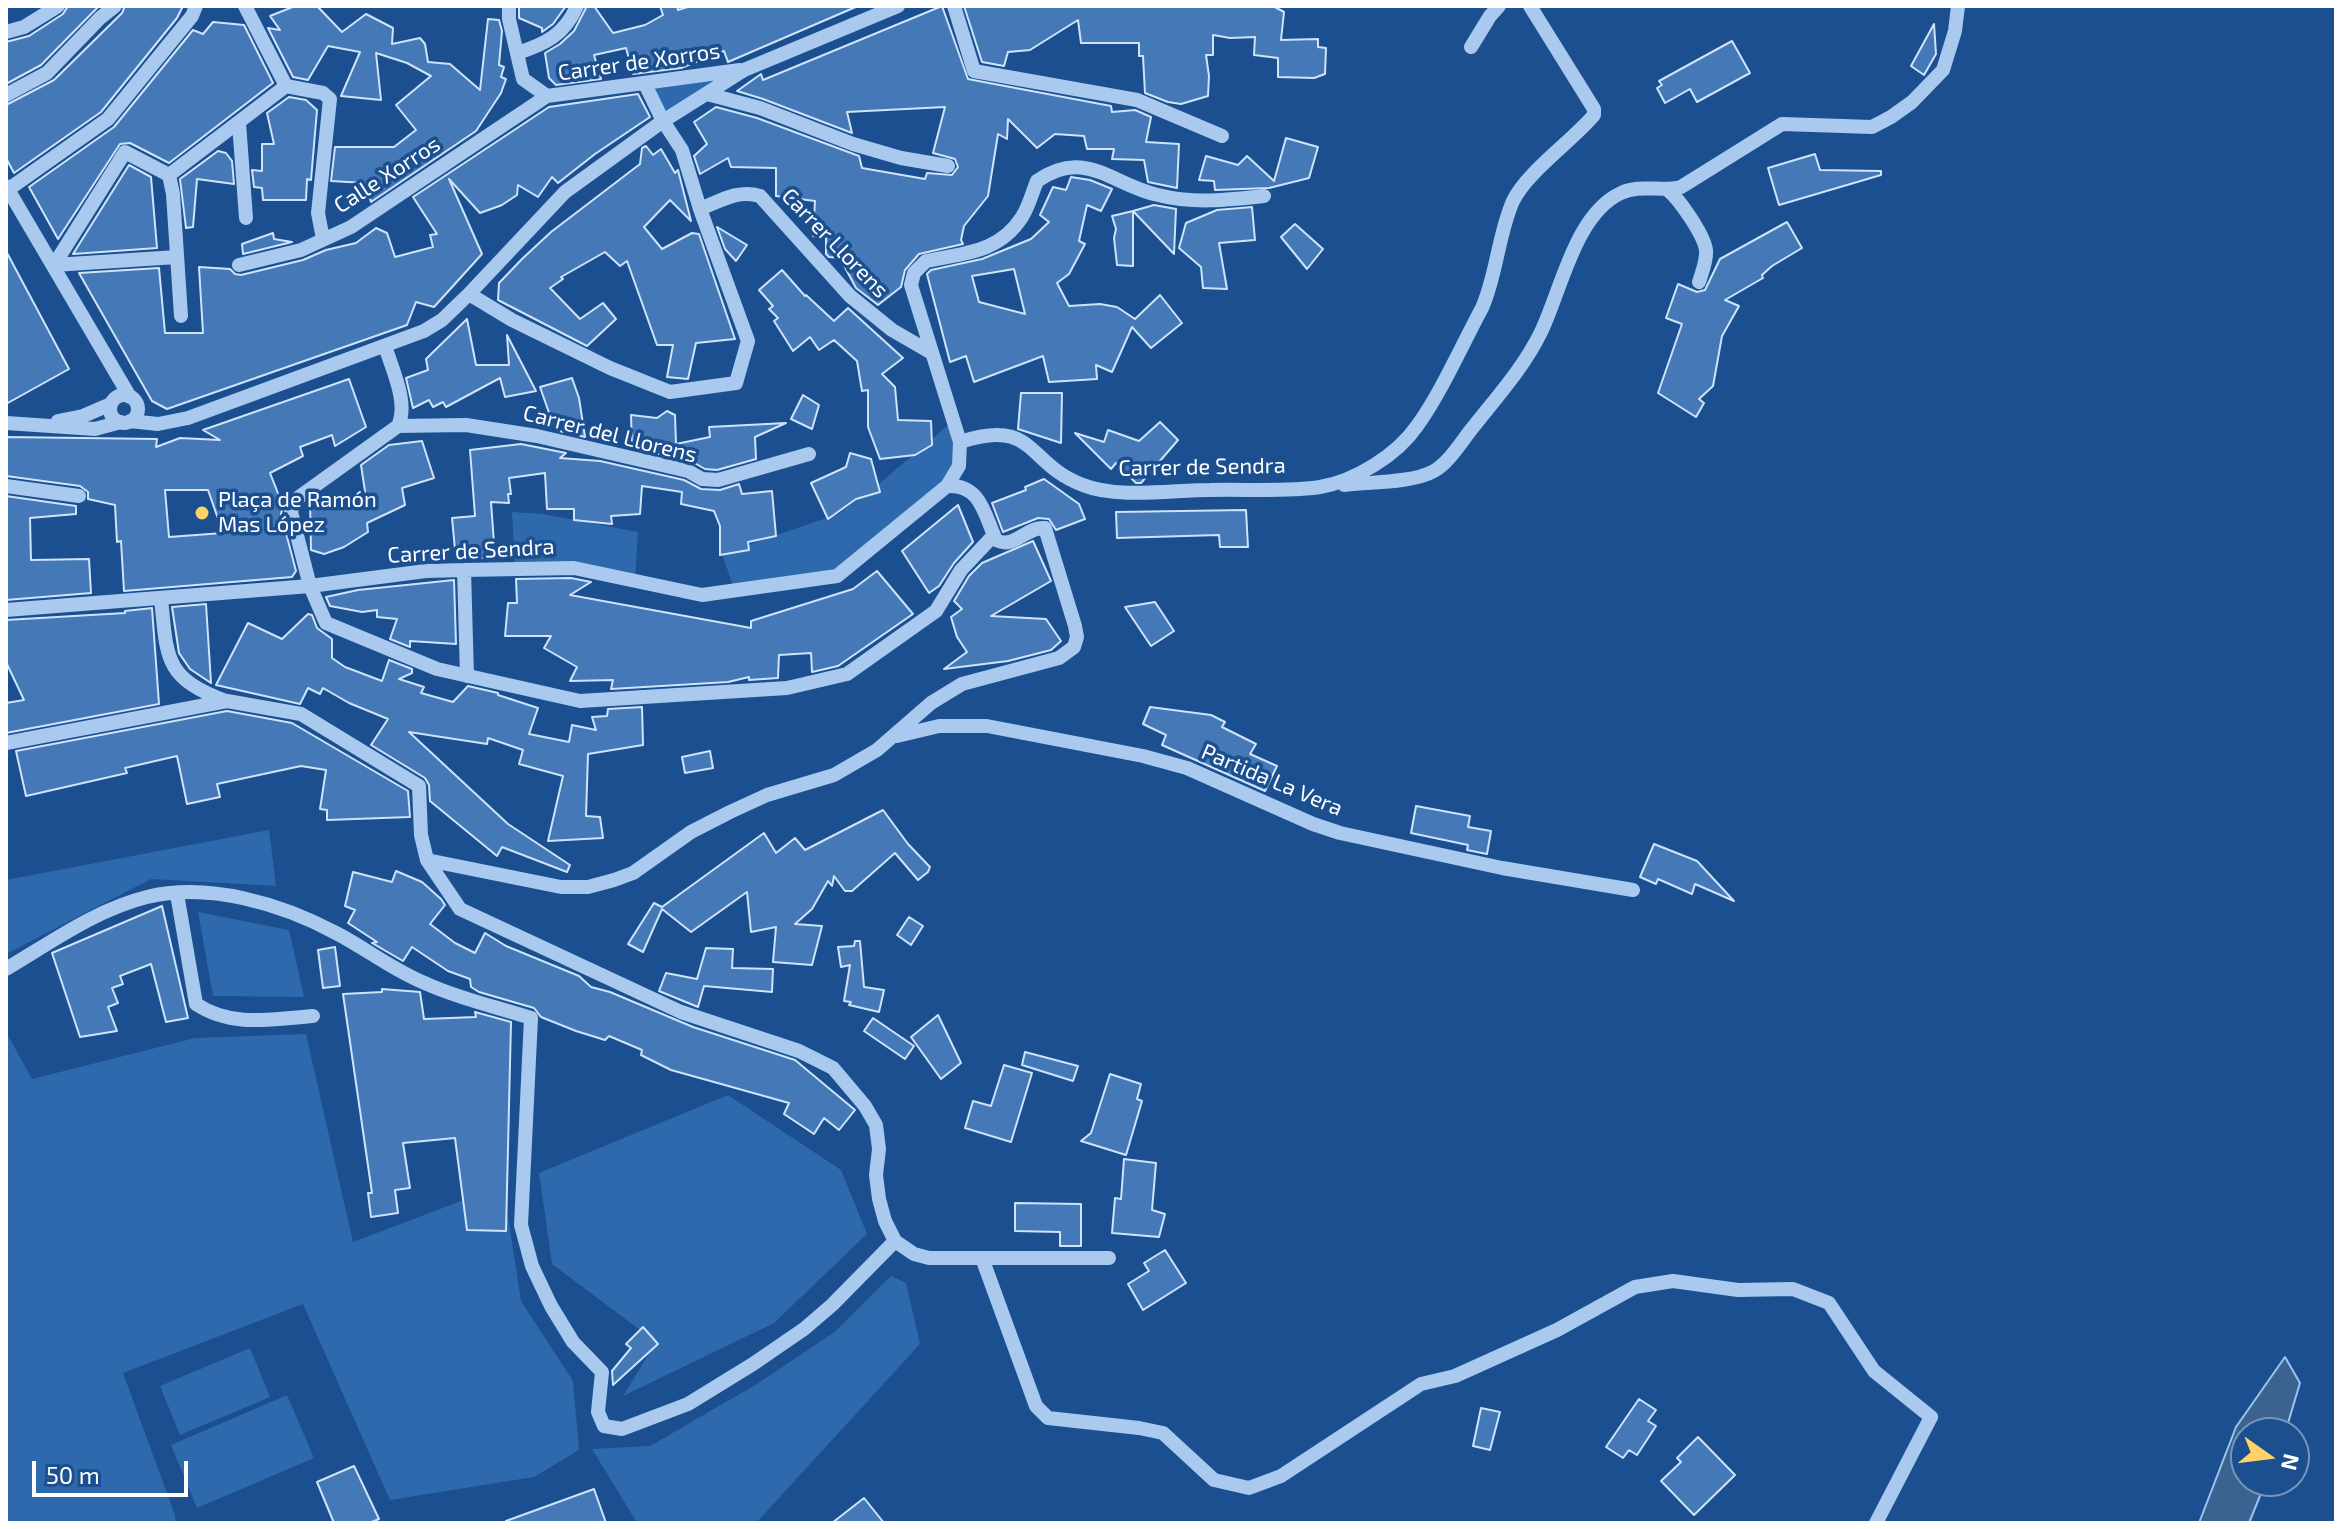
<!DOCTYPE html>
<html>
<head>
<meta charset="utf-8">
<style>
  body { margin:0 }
  #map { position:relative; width:2342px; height:1529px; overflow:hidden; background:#1b4f8f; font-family:"Exo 2",sans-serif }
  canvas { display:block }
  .frame { position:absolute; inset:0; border:8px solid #fff; pointer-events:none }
  .north { position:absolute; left:2230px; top:1417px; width:80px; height:80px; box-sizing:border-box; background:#1b4f8f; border:2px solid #7695bc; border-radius:50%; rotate:104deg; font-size:22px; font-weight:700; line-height:32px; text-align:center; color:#fff }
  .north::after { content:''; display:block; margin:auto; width:28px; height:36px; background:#ffd166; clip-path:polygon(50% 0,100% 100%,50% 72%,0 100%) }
  .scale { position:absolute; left:32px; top:1461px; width:156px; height:36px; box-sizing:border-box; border:4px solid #fff; border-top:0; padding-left:10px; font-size:24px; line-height:28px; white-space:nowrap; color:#fff; -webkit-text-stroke:6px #1b4f8f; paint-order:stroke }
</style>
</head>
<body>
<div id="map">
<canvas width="2342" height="1529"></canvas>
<div class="frame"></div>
<div class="north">N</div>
<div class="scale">50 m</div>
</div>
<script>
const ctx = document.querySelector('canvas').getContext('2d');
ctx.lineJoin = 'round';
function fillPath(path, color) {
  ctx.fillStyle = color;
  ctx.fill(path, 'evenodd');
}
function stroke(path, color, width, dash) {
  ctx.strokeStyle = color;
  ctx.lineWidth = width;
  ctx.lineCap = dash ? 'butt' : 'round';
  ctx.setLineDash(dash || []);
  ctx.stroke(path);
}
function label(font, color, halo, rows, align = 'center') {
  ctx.font = font + ' "Exo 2",sans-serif';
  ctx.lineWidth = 7;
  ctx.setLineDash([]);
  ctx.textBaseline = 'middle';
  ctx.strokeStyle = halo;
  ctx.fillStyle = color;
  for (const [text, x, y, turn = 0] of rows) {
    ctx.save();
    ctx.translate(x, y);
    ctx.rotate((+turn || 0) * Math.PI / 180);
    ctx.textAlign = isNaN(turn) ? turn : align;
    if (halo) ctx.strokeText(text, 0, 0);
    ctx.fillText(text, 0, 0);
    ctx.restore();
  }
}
const green = new Path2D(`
  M744,70L663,121L645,84Z
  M953,421L959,466L837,576L735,591L722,554L838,514L881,482Z
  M512,512L543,514L638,532L635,581L574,568L515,569Z
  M269,830L276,886L151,879L6,954V880Z
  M198,912L289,930L304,997L213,996Z
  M6,1032L32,1079L195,1038L306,1034L353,1242L503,1185L521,1301L573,1381L579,1450L534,1477L390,1500L303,1304L123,1373L175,1515V1523H6Z
  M728,1095L841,1170L867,1234L774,1323L623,1396L656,1342L552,1264L539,1173Z
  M891,1276L906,1283L920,1344L756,1523H637L592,1449L650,1446L757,1384L836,1331Z
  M250,1348L270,1397L180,1435L160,1386Z
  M287,1395L314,1458L197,1508L171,1445Z`);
const water = new Path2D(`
  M2285,1357L2300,1383L2285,1433H2246V1481H2266L2249,1523H2199L2236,1427Z`);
const building = new Path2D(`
  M68,6H99L41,65L6,84V42L29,36L63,14Z
  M125,6H183L177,18L101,112L14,173L6,158V105L54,80L122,13Z
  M295,6H317L342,32L366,14L393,28L392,44L420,38L425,44L428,62L450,64L480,90L488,19L499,20L502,31L499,65L504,67L501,77L506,79L501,93L476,131L371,202L365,183L331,181L335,147H394L416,130L396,105L431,76L407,63L376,53L381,100L341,96L360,52L328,46L308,80L293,77L268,28L280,30L270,16Z
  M519,6H566L553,24L542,32V28L519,18Z
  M587,6H594L613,33L645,25L663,15L660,6H677L678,10L691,6H858L728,62L724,51L681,68L633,74L626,48L594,55L601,79L556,85L549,78L545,53L560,44L574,31Z
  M942,6L968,79L1111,106L1112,112L1135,110L1151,117L1146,142L1179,144L1177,188L1148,182L1144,160L1112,159L1114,149H1087L1084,136L1055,134L1037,148L1008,119L1007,139L998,134L988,196L964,226L961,240L963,244L919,254L905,270L901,287L878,305L856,288L840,258L829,257L826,254V238L813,236L815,201L776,196V168L731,167L728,158L700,174L694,156L707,144L694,122L716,107L757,118L859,156L862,168L925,179L927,173L952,175L958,167L955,159L933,153L945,107L847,112L852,133L763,99L737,91L761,74L763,80Z
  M964,6H1273L1284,12L1281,40L1318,39V47L1326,48L1325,74L1314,78L1278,77V58L1254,55L1255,37L1230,38L1213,35V55H1206L1209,76L1208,96L1181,104L1168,102L1145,93L1143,56H1139V43H1081L1078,20L1030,50L1008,52L1004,66L982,62Z
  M213,22L244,25L273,83L169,163L130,143L120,144L58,239L29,187L114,127L193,30L203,34Z
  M1934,24L1936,54L1924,75L1911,66Z
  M1732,41L1750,73L1697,102L1690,89L1665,103L1657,88L1662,85L1659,81Z
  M638,94L650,117L595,154L558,183L552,177L538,197L518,185L517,195L502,205L480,213L449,179L482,254L434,307L416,302L407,325L167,409L152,401L79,273L159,268L165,333H203L199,267L230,269L235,274L241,275L303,260L326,250L356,243L376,228L387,233L395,257L433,247L430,235L437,234L413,197L549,107Z
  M289,97L306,100L317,110L311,180L307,179L306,200H263L262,188L254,187L252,170L262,171V144H274L267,113Z
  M1286,138L1318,147L1309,178L1269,188L1215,190L1214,181L1199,180L1206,156L1238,165L1247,156L1274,181Z
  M646,146L653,155L661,149L675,173L678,170L691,221L670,200L644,227L662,249L692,233L699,234L735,339L696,343L688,379L667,377L673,345H657L627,261L620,266L605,252L561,277L563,279L550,288L580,319L603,303L616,319L587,346L498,300L499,283L522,259L551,232L640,164L642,148Z
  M218,151L226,153L232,161L234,184L197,179L193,227L186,228L180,179Z
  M1815,154L1820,170L1881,171V175L1779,205L1768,168Z
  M129,165L151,177L157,248L73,254Z
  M1071,177L1090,180L1112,189L1101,211L1087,205L1079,241L1085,244L1069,274L1057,283L1069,306L1100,304L1117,307L1135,319L1160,295L1182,323L1151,348L1132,327L1112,372L1096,365L1097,379L1049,382L1043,356L974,382L966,356L950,362L927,274L931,270L982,259L1031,239L1049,222L1040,215L1053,187L1066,190ZM1014,269L1025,314L979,302L972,276Z
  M1154,205L1176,209L1174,254L1133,211Z
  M1252,207L1255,240L1219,243L1227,289L1203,288L1201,267L1179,248L1186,223L1217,210Z
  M1133,211V266L1117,265L1114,238L1116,229L1112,216Z
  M1787,222L1802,248L1772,266L1762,275L1763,278L1725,300L1739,306L1722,336L1713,386L1699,399L1704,403L1696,417L1658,393L1682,324L1666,318L1678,284L1697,292L1705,290L1720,259Z
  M1295,224L1323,249L1307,269L1281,237Z
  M717,227L747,245L736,261L725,249Z
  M273,233L274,239L292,242L243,254L242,244Z
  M6,251L69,369L6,404Z
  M782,270L805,296L806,295L834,321L848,308L903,358L882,374L895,387L898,420L931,421L932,445L915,455L880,459L868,427V390L862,391L857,361L834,340L819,350L810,337L793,351L774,321L778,318L769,309L773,306L759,290Z
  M467,319L476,365H509L507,335L536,391L505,397L500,378L446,407L443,402L433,407L429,400L413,408L406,378L428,370L426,359Z
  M572,378L579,398L585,437L555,430L540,387Z
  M349,379L366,427L335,446L332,435L300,447L303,456L270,473L283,506L281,514L296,571L292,577L124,591L121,541L117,542L115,505L88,499V492L80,486L6,476V437L157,439L156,447L180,438L220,440L203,430ZM165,490H208L223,533L169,537Z
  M1021,393H1062L1061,443L1018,429Z
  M803,395L819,405L812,429L791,419Z
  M667,411L675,415L676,444L710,437L709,427L786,423L755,437L756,459L717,470L705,469L691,461L632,448L631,415L657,418Z
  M1160,422L1178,440L1141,483H1136L1116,463L1111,469L1075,433L1104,442L1108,430L1139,441Z
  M422,441L434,478L402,488L405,505L367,523L368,532L344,547L324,554L311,550L310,501L317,497L366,498L361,465L389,445Z
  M521,444L566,453L560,458L600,461L684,480L701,489L720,490L739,484L742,494L772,491L776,536L748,542L749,550L720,555V526L714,511L681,504L682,492L642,486L640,514L611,516L612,524L574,520V509H547L545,473L509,478L511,494H508L509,503L491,502L495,557L456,560L452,518L475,516L470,450Z
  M850,453L871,459L880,492L856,499L828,519L811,483L846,467Z
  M1044,479L1079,504L1085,519L1056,530L1049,519L1038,518L1003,532L992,503L1026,490L1025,487Z
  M6,496L76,506V514L30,518L31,560L89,559L91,593L6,600Z
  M958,505L973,542L954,563L939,586L929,593L902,551Z
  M1246,510L1248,547H1220L1219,535L1117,538L1116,512Z
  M1033,541L1051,581L991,616L1046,619L1061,641L1051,650L1008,661L944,669L967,652L957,637L951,617L962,609L954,601L969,576L982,563Z
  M877,571L913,614L838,666L812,672L811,653L779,655L778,678L749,680V677L728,682L611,689L613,680L570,681L577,667L544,648L551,636H505L508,603H517L516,579L571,578L591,582L570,595L751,628V621L853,589Z
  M454,580L456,644L410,641V647L390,639L397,619L377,617V610L362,612L330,606L326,597L358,590Z
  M1155,602L1174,631L1151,646L1125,607Z
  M206,604L211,683L190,669L179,653L172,607Z
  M152,608L159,704L6,733V703L24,700L6,662V620L125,613V611Z
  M308,614L312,615L317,628L332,639V658L345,667L382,681L389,660L412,669V673L399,679L424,687L421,693L453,702L468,686L498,693V695L538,708L529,734L569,742L572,725L596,730L592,717L607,716L608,709L642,707L643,745L588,754L586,816L600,817L603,838L548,841L563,776L519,764L523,750L488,738L487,744L409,732L508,824L570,865L567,872L502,847L497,856L430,801L429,785L425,778L371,745L388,719L349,703L323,688L320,694L308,688L300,704L216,685L248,623L282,639Z
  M1150,707L1211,715L1225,722L1222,727L1256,744L1250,754L1277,766L1265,791L1162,745L1166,735L1143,724Z
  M227,711L292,723L408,791L410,817L327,820V810L320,809L326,770L301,766L217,784L220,797L187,804L177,756L125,768L127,773L26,796L16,751Z
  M710,751L713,768L685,773L682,757Z
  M1416,806L1470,816L1468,827L1491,831L1487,854L1467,850L1468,845L1411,833Z
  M883,810L908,844L930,867L928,872L918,880L895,853L852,891H845L834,876L832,886L828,881L812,909L795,924L822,926L812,965L773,962L776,927L751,932L747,892L691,932L662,909L643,952L628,944L654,903L662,907L764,833L776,853L795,838L805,850Z
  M1654,844L1697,861L1734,901L1695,884L1692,894L1658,879L1656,884L1640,877Z
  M396,871L422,882L441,899L445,905L430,924L455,943L475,953L485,933L506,946L579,976L591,987L610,992L693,1027L795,1060L855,1110L839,1130L824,1118L814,1134L784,1114L789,1103L671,1070L641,1055L642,1050L609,1036L605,1040L576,1031L541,1017L534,1008L479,992L471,987L470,979L448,971L412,947L403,961L372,943L377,942L348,923L355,910L345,906L353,872L392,882Z
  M162,906L188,1018L166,1022L151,964L120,976L123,984L112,988L118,1003L108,1007L117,1031L80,1037L52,953Z
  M909,917L923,926L911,945L897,935Z
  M855,941H860L864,987L884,990L879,1012L849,1005L851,1002L844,1001L850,965L841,967L838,947L854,946Z
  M335,947L340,986L323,988L318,950Z
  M706,948L733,949L732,968L773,969L772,992L704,986L698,1007L659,991L666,973L697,979Z
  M382,989L420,992L424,1019L476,1017L475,1012L511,1022L506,1231L467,1230L455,1138L403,1143L410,1188L395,1190L398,1213L371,1217L368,1193H372L343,994L382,992Z
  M938,1015L961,1063L941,1079L911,1037Z
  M873,1018L914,1046L905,1059L864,1031Z
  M1025,1052L1078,1066L1073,1081L1022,1065Z
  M1004,1065L1032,1073L1011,1142L965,1128L973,1101L991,1106Z
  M1110,1074L1141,1084L1137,1099L1142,1101L1126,1155L1081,1141L1091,1133Z
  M1124,1159L1156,1163L1152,1210L1165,1214L1159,1237L1112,1233L1115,1198L1121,1199Z
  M1015,1203L1081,1204V1246H1060V1232L1015,1231Z
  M1165,1250L1186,1283L1143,1310L1128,1284L1149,1271L1144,1263Z
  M643,1327L658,1344L613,1385L612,1371L631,1348L626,1344Z
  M1639,1399L1656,1410L1648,1421L1656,1426L1637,1455L1629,1450L1623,1458L1606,1447Z
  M1481,1408L1500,1412L1490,1450L1473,1446Z
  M1698,1437L1735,1475L1694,1515L1661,1481L1681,1462L1677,1458Z
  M354,1466L379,1519L369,1523H334L317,1482Z
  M594,1489L606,1523H506V1521Z
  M864,1498L884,1523H832Z`);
const minor = new Path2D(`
  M245,6L286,86L323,93L330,99L318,213L323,239
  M509,6V19L523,79L547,96L740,70
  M954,6L974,71L1137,100L1222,136
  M6,32L24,27L58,6
  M1471,47L1490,16L1499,6
  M517,53C546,44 565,34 577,6
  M707,94L760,108L853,144L901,158L948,166
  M6,95L47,73L100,18L115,6
  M239,123L246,218
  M169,175L286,86
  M6,186L130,397
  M1668,190C1680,200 1704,235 1706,250C1707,261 1702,272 1699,282
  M6,191L108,119L192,16L196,6
  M700,209C720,201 738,189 760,196L850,296L892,330L930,352
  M54,265L125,152L169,175L173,194L181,316
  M54,265L177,257
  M239,265L301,250L351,227L547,96
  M469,294L512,320L610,368L670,392L736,383L748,341L700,209L682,150L663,121L645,84
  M385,346C392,369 409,403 398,426L295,500L291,512L310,586L326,623L437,669L580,701L787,688L847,674L936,611L961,570L994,535
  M110 409a14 14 0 1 1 28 0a14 14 0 1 1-28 0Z
  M58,421L83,416L111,404
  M130,421L158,424L188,418L424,331L442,320L469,294L565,192L663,121L744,70L898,6
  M6,423L95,429L121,422
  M398,426L466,425L537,436L688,471L702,479L718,480L809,454
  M960,442C1036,417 1026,464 1083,485C1117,499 1173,490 1210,490C1242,489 1290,492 1320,487C1355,481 1397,455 1417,426C1441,393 1462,345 1482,308C1497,274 1498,235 1513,201C1527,172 1572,141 1594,115V109L1530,6
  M1344,485C1368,482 1413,483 1434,471C1448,463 1460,444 1470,431C1495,399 1523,369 1541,332C1561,291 1575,214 1621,193C1640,184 1661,192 1681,187L1782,124L1872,127L1891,117L1912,102L1943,70L1955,31L1958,6
  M6,486L79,496
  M464,570L467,676
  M161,598C167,658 164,678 226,701
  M6,610L310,586L426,571L464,570L574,568L702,595L837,576L947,486L959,466L960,442L911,285L914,273L926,261C964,253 999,253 1022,217C1029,206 1032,193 1037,181C1085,147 1112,185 1158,195C1193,204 1229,200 1264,196
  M897,736L939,726H987L1143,756L1187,768L1313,824L1340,833L1502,868L1633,890
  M6,743L227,701L301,714L419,786L421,835L427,860L460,909L681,1012L799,1051L833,1068L865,1106L876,1125L879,1149L876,1175L879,1199L885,1221L895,1241L914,1254L929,1258H1109
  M427,860L561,887H588L614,880L633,873L691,832L730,812L767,795L834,775L877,750L931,703L962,684L1059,658L1074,647L1077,637L1075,626L1045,528C1027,526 1014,550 996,540C984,514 981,484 947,486
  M177,894L196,1004C232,1028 272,1019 313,1016
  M6,969C50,943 97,909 147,897C209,882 282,904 336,933C367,949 394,971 427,984C460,999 497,1007 531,1018L521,1225L532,1266L551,1306L573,1342L602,1372L598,1412L604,1426L622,1429L688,1404L753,1364L804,1329L832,1305L895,1241
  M982,1258L1036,1406L1048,1418L1139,1428L1163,1433L1214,1480L1249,1488L1281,1476L1421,1384L1455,1376L1557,1330L1635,1287L1673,1281L1738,1290L1793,1289L1829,1303L1874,1371L1931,1417L1876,1523`);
const markers = [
  [202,513,8,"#ffd166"]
];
const streetNames = [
  ["Carrer de Xorros",639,62,-8],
  ["Calle Xorros",387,175,-33],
  ["Carrer Llorens",835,243,46],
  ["Carrer del Llorens",610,434,14],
  ["Carrer de Sendra",1202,467,-1],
  ["Carrer de Sendra",471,551,-3],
  ["Partida La Vera",1272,780,23]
];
const poiNames = [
  ["Plaça de Ramón",218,500],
  ["Mas López",218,525]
];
fillPath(green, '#2e69ad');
fillPath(water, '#3c6290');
stroke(water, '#9cc4f0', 2);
fillPath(building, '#4478b7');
stroke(building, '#cfe3fa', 2);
stroke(minor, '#a9c9ee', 14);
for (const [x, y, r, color] of markers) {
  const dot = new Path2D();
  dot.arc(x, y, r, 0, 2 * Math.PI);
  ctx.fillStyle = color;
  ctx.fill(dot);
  stroke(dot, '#1b4f8f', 3);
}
label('22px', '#fff', '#1b4f8f', streetNames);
label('22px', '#fff', '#1b4f8f', poiNames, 'left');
</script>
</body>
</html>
